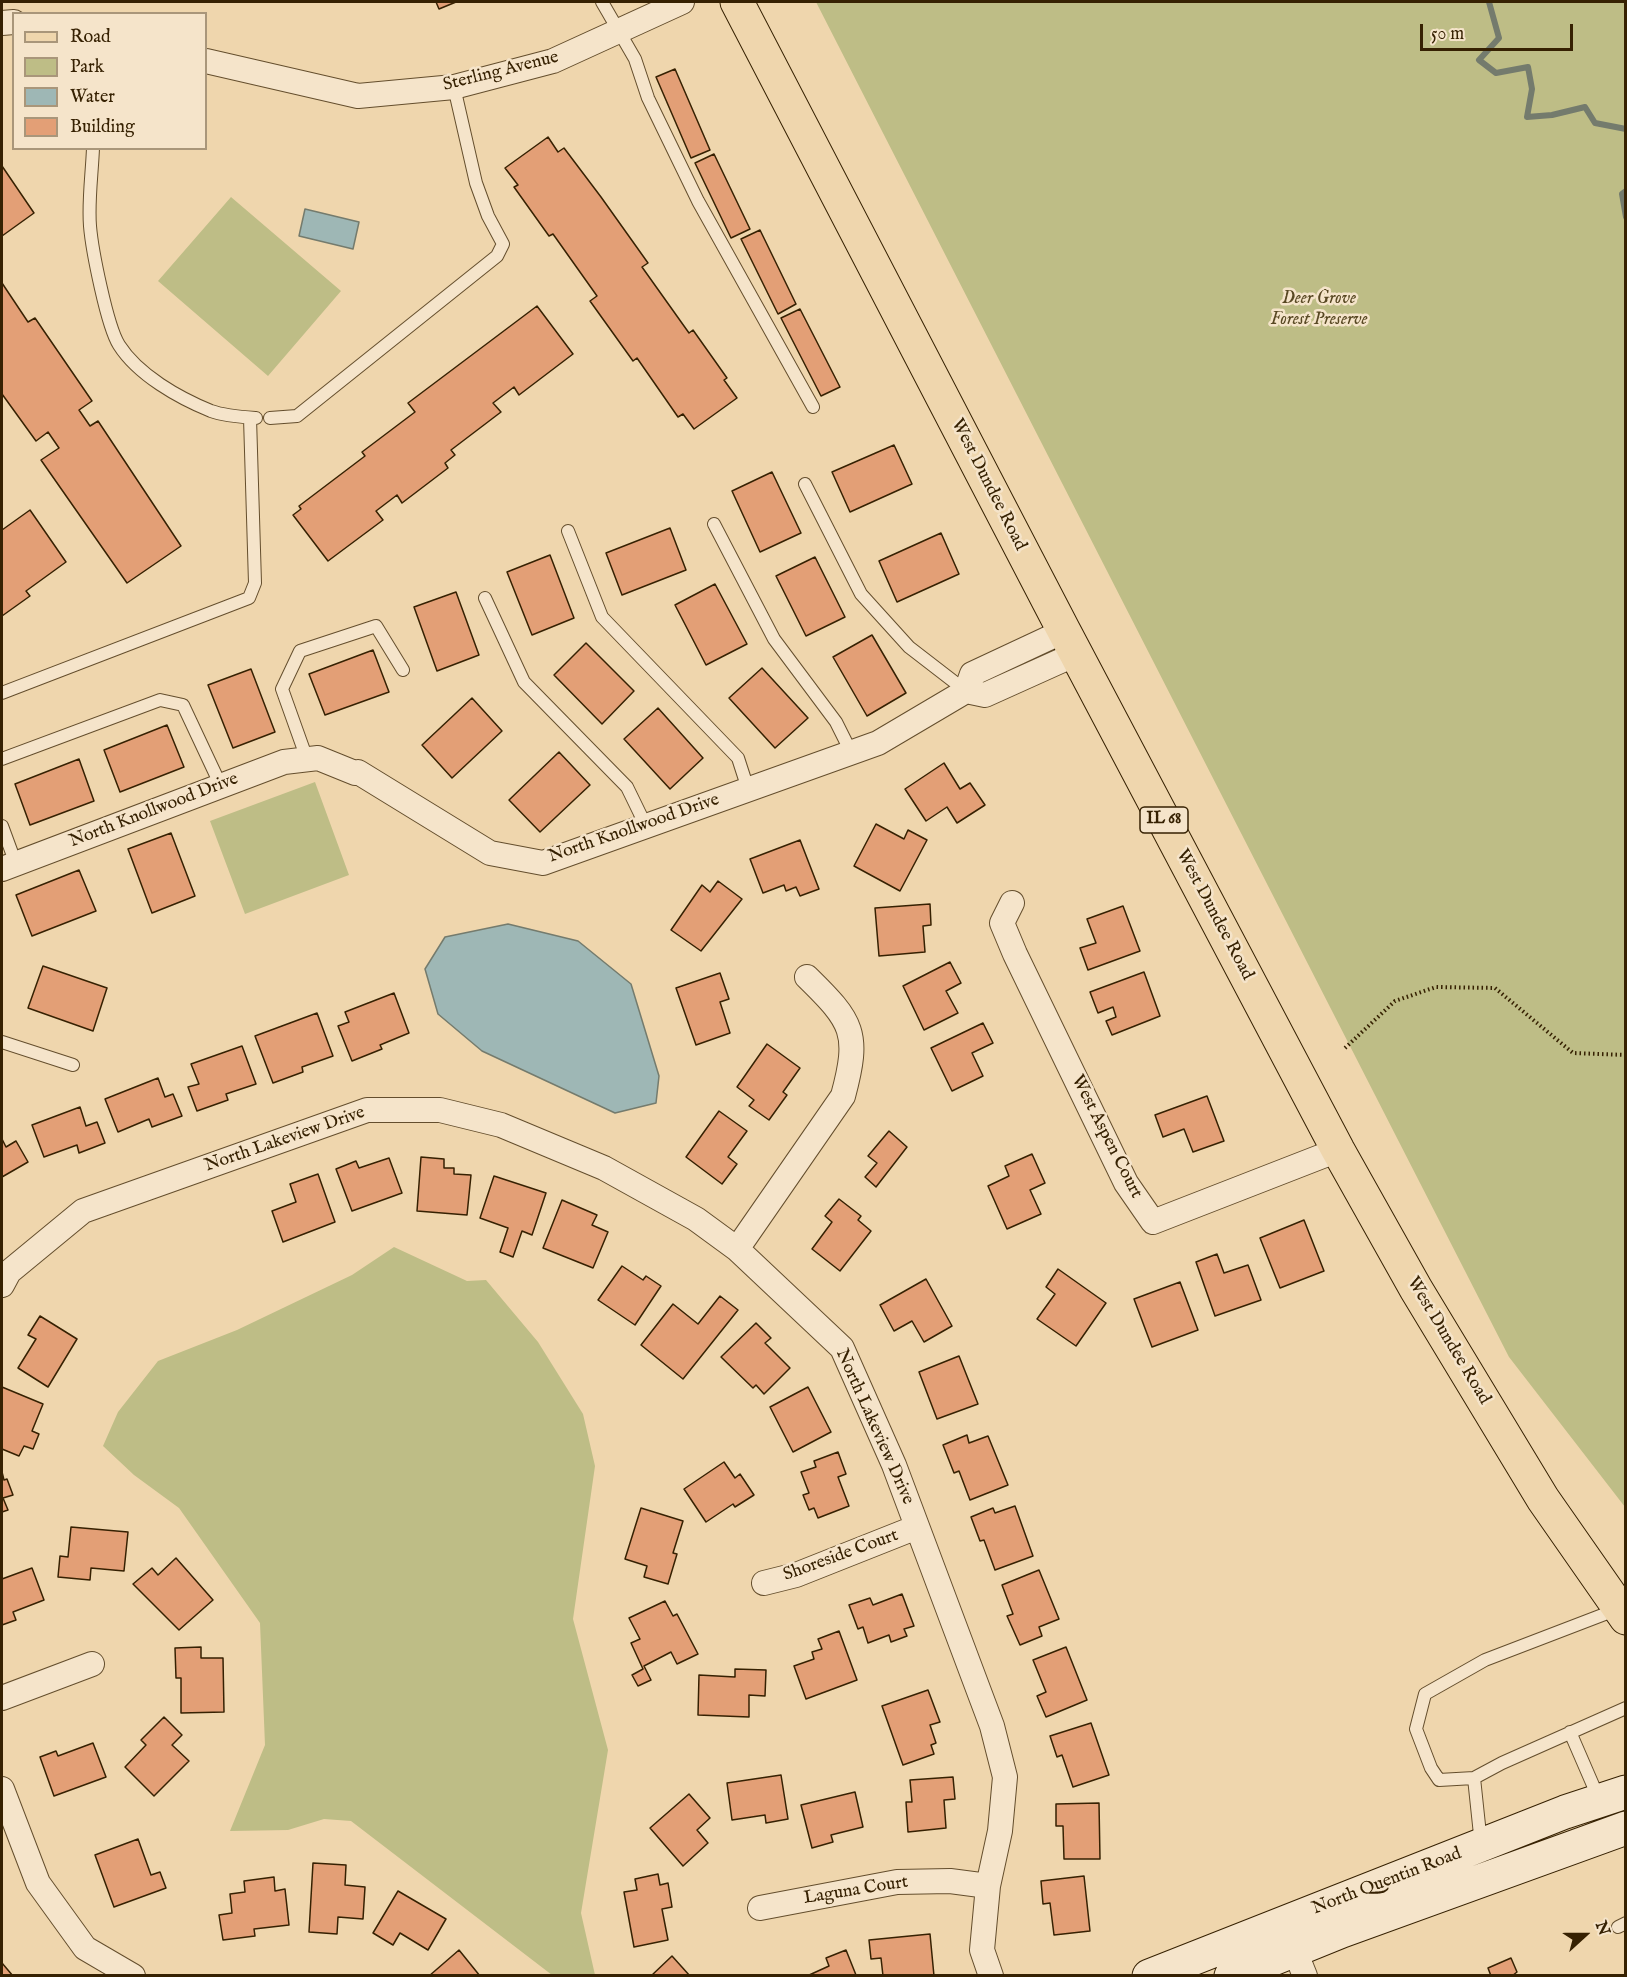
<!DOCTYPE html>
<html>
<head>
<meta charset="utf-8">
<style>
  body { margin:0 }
  #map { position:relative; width:1627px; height:1977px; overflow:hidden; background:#efd6ad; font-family:"IM FELL English",serif }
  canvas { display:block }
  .frame { position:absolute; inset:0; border:3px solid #362102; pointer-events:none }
  .legend { position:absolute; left:12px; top:12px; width:195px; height:138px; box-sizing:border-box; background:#f5e4ca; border:2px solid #a9967a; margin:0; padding:8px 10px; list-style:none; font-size:18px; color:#362102 }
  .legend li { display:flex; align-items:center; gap:12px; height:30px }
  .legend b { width:30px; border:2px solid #a9967a }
  .north { position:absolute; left:1555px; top:1905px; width:60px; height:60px; -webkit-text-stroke:4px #f5e4ca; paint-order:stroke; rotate:69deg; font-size:16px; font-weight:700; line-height:24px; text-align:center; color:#362102 }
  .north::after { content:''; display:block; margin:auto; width:21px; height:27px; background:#362102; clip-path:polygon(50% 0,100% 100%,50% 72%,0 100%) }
  .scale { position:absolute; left:1420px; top:24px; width:153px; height:27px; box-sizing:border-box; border:3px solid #362102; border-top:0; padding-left:8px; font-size:18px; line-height:21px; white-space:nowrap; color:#362102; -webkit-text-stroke:4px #f5e4ca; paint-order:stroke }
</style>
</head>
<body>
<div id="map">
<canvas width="1627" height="1977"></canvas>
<div class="frame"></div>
<ul class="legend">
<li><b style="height:8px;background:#efd6ad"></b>Road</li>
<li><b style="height:16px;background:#bebd86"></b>Park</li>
<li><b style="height:16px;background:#9eb7b5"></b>Water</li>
<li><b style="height:16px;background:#e39f76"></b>Building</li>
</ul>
<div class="north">N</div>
<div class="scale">50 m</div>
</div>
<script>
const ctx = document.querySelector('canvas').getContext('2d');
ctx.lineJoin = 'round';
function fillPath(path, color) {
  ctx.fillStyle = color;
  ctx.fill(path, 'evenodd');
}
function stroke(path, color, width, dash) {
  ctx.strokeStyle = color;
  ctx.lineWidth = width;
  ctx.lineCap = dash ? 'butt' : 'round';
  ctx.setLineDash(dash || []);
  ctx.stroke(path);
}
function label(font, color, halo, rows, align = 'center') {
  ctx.font = font + ' "IM FELL English",serif';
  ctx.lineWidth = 5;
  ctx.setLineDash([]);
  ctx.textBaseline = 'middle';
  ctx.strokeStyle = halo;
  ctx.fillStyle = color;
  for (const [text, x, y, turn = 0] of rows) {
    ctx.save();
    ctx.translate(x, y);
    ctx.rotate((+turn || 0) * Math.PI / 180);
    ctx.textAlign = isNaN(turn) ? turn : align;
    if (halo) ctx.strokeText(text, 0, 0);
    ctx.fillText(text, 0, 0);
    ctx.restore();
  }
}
const green = new Path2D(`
  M816,2H1625V1507L1509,1357Z
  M231,197L341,291L268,376L158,281Z
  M315,782L349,875L245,914L210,821Z
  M394,1247L467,1281L486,1280L538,1342L583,1414L595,1466L573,1619L608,1750L581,1913L595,1975H552L351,1821L324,1819L288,1830L230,1831L265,1745L260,1623L179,1508L134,1475L103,1446L118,1412L158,1361L237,1330L352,1275Z`);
const water = new Path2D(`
  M305,209L359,222L353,249L299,236Z
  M508,924L578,941L631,984L659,1076L656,1103L615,1113L482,1051L438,1014L425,969L445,937Z`);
const stream = new Path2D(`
  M1489,2L1499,38L1479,60L1496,73L1528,67L1532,89L1527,117L1552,115L1585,107L1595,123L1626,129
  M1626,191L1622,194L1626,217`);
const building = new Path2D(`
  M436,2H456L439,9Z
  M675,69L710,150L691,158L656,77Z
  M548,137L558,152L564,148L601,197L648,263L642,267L689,333L693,330L727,378L724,380L737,398L694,429L683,414L678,417L637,358L633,361L590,301L597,296L553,234L549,236L514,187L518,185L505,168Z
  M714,154L750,229L731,238L695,163Z
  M2,166L34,213L2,236Z
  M760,230L796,304L778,314L741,239Z
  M2,283L28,322L35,318L92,401L79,410L90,426L98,421L181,546L127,583L41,460L59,448L48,432L36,441L2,394Z
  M537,306L573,354L519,395L514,387L493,403L501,412L451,450L455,455L445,463L448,468L402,503L397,495L376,511L383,520L328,561L293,515L301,509L299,506L365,456L362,452L415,412L408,403Z
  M800,309L840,387L821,396L781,318Z
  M894,445L912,484L850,512L832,472Z
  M772,472L801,533L760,552L732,491Z
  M30,510L66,562L26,591L30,596L2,616V530Z
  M670,528L686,570L622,595L606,553Z
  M941,533L959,574L897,602L879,561Z
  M550,555L574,618L532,635L507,572Z
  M815,557L845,617L806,636L776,576Z
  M715,584L747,644L706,665L675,605Z
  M456,592L479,655L437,671L414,607Z
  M872,635L906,693L867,716L833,657Z
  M586,643L634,691L602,724L554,675Z
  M373,650L389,692L325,715L309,674Z
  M762,668L808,718L775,748L729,698Z
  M251,669L275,732L233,748L208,685Z
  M472,698L502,731L452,778L422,745Z
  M658,708L703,758L670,789L624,739Z
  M167,725L184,767L120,792L104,750Z
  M559,752L590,785L540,832L509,800Z
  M79,759L94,801L30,825L15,784Z
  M944,763L960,789L970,783L985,805L957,823L947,807L926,821L905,789Z
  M876,824L904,839L908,830L927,840L900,891L854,866Z
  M171,833L195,896L152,913L128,849Z
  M800,840L819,889L800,896L796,887L786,891L784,885L763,893L750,859Z
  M79,870L96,911L32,936L16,895Z
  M718,881L742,899L701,951L671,930L702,885L710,892Z
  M930,904L931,925L923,926L925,952L879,956L875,908Z
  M1123,906L1140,951L1088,970L1080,948L1096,943L1087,919Z
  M950,962L961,983L946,991L958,1013L924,1030L903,986Z
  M43,966L107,988L93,1031L28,1008Z
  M1144,972L1160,1016L1112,1035L1106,1021L1116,1017L1113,1007L1098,1013L1090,992Z
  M720,973L729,999L720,1002L730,1033L696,1045L676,988Z
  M394,993L409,1033L380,1045L382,1049L352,1061L338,1026L349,1022L345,1012Z
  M317,1013L333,1056L302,1067L303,1072L273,1083L255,1036Z
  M983,1023L993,1043L972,1053L983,1076L952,1091L931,1048Z
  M767,1044L800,1068L783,1092L787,1095L769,1120L749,1106L754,1100L737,1087Z
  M242,1046L256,1084L226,1094L228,1100L197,1111L188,1087L199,1084L191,1064Z
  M158,1078L165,1097L173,1094L182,1116L152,1127L149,1119L118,1132L105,1099Z
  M1207,1096L1224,1141L1193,1152L1184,1129L1163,1137L1155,1115Z
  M80,1107L86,1126L97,1122L105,1143L79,1153L77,1145L44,1157L32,1125Z
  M719,1111L747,1131L728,1157L737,1164L722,1184L686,1157Z
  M889,1131L907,1147L876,1187L865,1177L877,1163L868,1156Z
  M2,1139L6,1147L16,1141L28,1162L2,1177Z
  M1032,1154L1045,1183L1030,1190L1041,1214L1007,1229L988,1186L1009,1176L1005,1166Z
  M421,1157L444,1159V1168H454V1174L471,1175L467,1215L417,1211Z
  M389,1158L402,1193L352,1211L336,1169L356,1161L359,1168Z
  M318,1174L335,1222L283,1242L272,1211L296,1202L290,1184Z
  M494,1176L546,1193L532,1235L522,1231L513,1257L500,1252L508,1228L480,1218Z
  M839,1199L861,1216L858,1220L871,1231L840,1271L812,1249L832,1222L825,1216Z
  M562,1200L597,1215L592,1225L608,1232L593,1268L543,1248Z
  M1304,1220L1324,1271L1280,1288L1260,1238Z
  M1217,1254L1224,1273L1248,1265L1261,1300L1215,1316L1196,1262Z
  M622,1266L643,1280L646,1276L661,1286L635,1325L598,1300Z
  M1058,1269L1106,1303L1076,1346L1037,1319L1055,1294L1046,1287Z
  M926,1279L952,1326L924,1342L912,1321L894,1331L880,1305Z
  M1180,1282L1198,1330L1152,1347L1134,1299Z
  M720,1296L738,1310L683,1379L641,1345L673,1304L698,1324Z
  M40,1316L77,1339L48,1387L18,1368L36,1339L28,1335Z
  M756,1323L771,1338L765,1343L790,1368L764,1394L756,1385L753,1388L721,1357Z
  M959,1356L978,1404L937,1419L919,1372Z
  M2,1387L43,1404L32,1431L39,1434L33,1449L24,1446L19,1456L2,1449Z
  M808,1387L831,1432L793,1452L770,1407Z
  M967,1435L969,1443L988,1436L1008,1485L970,1500L959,1471L954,1473L943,1445Z
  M838,1452L846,1474L838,1477L849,1506L818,1518L814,1508L809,1510L803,1495L809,1493L801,1472L816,1467L814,1461Z
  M724,1462L735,1478L740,1474L754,1495L735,1507L733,1504L706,1522L684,1489Z
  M2,1472L4,1480L7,1479L13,1495L3,1498L8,1510L2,1512Z
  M1015,1506L1033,1556L995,1570L984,1540L980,1541L971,1517L993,1508L995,1513Z
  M641,1508L683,1521L673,1553L677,1554L668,1584L644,1577L647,1566L625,1559Z
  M71,1527L128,1532L124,1571L91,1568L90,1580L58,1577L60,1556L68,1557Z
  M176,1558L213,1600L179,1630L133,1584L152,1568L158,1575Z
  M32,1568L44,1600L13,1612L16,1620L2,1625V1579Z
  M1039,1570L1059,1619L1039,1627L1042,1636L1020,1645L1007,1616L1013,1614L1002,1585Z
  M902,1594L914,1626L904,1629L907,1636L891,1642L889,1635L868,1643L863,1627L858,1629L849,1605L870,1598L873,1605Z
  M665,1601L673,1616L677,1614L698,1654L677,1664L671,1652L644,1666L651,1680L638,1686L632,1675L643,1669L631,1643L640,1639L629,1618Z
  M839,1631L857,1680L806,1699L794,1666L814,1659L812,1652L822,1649L818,1639Z
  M201,1647V1658H223L224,1712L181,1713V1678H176L175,1648Z
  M1066,1647L1087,1700L1046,1717L1037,1696L1046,1692L1033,1660Z
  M735,1669L766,1670L765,1696L749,1695V1717L698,1715L699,1675L735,1677Z
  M928,1690L940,1722L930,1725L936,1743L931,1745L934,1754L903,1765L882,1706Z
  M164,1717L182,1735L172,1745L189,1761L154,1796L125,1767L146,1745L141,1740Z
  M1091,1723L1109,1775L1073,1787L1062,1755L1057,1757L1050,1736Z
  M93,1743L106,1777L54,1796L40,1757L56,1751L58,1756Z
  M781,1775L788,1819L766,1823L765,1815L732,1820L727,1783Z
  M953,1777L955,1799L944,1800L946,1828L908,1832L906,1802H912L910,1780Z
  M855,1792L863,1827L831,1835L833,1842L812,1848L801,1805Z
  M689,1794L710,1818L697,1830L708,1843L683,1866L650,1828Z
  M1099,1803L1100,1859H1064L1063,1826H1056V1804Z
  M138,1839L151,1875L160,1872L166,1888L114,1907L95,1855Z
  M313,1863L346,1865L345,1885L365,1887L363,1919L338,1917L337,1934L309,1932Z
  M658,1874L660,1885L668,1883L672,1907L662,1909L668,1940L634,1947L624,1892L637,1890L635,1879Z
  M1084,1876L1090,1931L1054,1935L1050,1903L1043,1904L1041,1881Z
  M274,1877L275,1891L285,1889L289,1925L254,1929L255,1936L223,1940L219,1915L232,1913L230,1894L245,1892L244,1881Z
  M398,1891L446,1919L428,1950L400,1933L393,1945L373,1933Z
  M930,1934L934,1976H883L881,1958L871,1959L869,1940Z
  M459,1950L480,1976H429Z
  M846,1950L856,1975L807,1976L829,1966L826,1958Z
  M672,1956L690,1976H651Z
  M1511,1958L1517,1972L1512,1976H1491L1488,1968Z
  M2,1963L13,1976H2Z`);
const path = new Path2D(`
  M1345,1048L1395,1001L1436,987L1495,988L1573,1053L1626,1055`);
const service = new Path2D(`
  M602,2L635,59L648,98L698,201L813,407
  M93,148C92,174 88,201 90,226C92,250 107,326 119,345C138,375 179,398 211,411C225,416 241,417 256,418
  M270,418L297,416L497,256L503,244L488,216L476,183L454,87
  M805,484L861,594L909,647L966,691
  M714,524L774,639L836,722L851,752
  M568,531L602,617L738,758L748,789
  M485,598L524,682L627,787L646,826
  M2,693L249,598L255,583L250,418
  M2,759L160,700L183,705L221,786
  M307,759L282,689L300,651L376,626L403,670
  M2,826L16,864
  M2,1042L73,1065
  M1618,1609L1485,1660L1425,1694L1416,1729L1431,1768L1439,1780L1474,1778L1502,1763L1626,1708
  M1570,1732L1599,1799
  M1474,1778L1481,1844
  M1618,1927L1626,1923`);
const minor = new Path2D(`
  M2,23L14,22
  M206,61L358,96L454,87L553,61L682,2
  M966,691L972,674L1064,631
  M2,869L284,762L318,758L355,773L358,772L490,853L543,863L878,743L966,691L985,695L1076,654
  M1012,903L1002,923L1015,954L1126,1183L1153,1222L1338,1150
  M737,1249L843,1096C860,1033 853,1022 807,977
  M2,1285L9,1272L83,1211L367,1110H440L501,1125L604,1168L696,1219L737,1249L842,1348L894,1465L992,1726L1005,1777L1000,1831L988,1886L982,1950L991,1976
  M764,1583L796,1575L917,1527
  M2,1698L92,1664
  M2,1789L38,1883L85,1948L133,1976
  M760,1908L897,1882L950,1881L988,1886
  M1295,1951L1305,1976`);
const secondary = new Path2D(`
  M1149,1976L1565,1812L1626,1792
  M1231,1976L1342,1931L1626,1828`);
const primary = new Path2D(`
  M737,2L1064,631L1338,1150L1416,1289L1543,1499L1626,1618`);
const shields = [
  [1164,820,48]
];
const shieldNames = [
  ["IL 68",1164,820]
];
const streetNames = [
  ["Sterling Avenue",501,72,-14],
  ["West Dundee Road",988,485,63],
  ["North Knollwood Drive",154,811,-21],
  ["North Knollwood Drive",634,829,-19],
  ["West Dundee Road",1214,915,62],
  ["West Aspen Court",1106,1137,63],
  ["North Lakeview Drive",285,1140,-19],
  ["West Dundee Road",1448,1341,59],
  ["North Lakeview Drive",874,1427,66],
  ["Shoreside Court",841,1556,-20],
  ["North Quentin Road",1387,1882,-21],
  ["Laguna Court",856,1891,-9]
];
const parkNames = [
  ["Deer Grove",1319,299],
  ["Forest Preserve",1319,320]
];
fillPath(green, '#bebd86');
fillPath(water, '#9eb7b5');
stroke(water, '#747b6d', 1.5);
stroke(stream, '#747b6d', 6);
fillPath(building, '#e39f76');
stroke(building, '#362102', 1.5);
stroke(service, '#644e2d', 14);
stroke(minor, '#644e2d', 26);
stroke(secondary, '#362102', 35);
stroke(primary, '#362102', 35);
stroke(path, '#362102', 4, [1.5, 3]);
stroke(service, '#f5e4ca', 12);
stroke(minor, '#f5e4ca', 24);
stroke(secondary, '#f5e4ca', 33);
stroke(primary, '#efd6ad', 33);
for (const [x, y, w] of shields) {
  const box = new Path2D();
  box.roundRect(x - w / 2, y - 13, w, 26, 4.5);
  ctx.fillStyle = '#f5e4ca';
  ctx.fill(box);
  stroke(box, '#362102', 1.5);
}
label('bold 16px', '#362102', null, shieldNames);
label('18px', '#362102', '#f5e4ca', streetNames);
label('italic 18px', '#584823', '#f5e4ca', parkNames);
</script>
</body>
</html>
